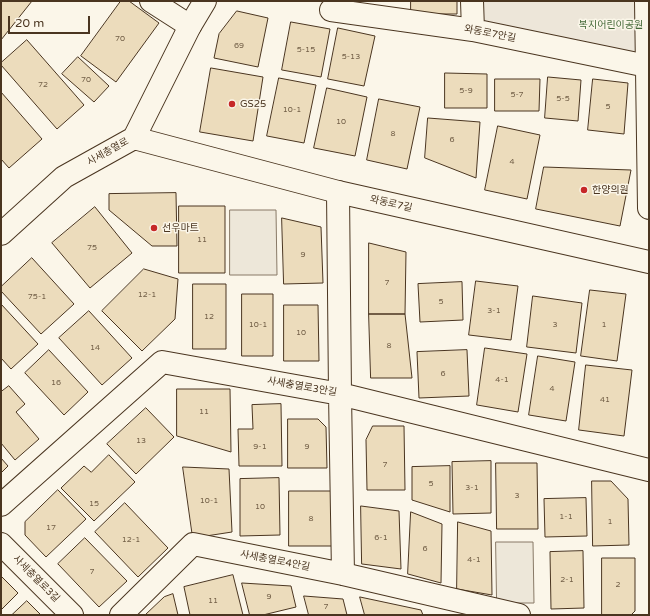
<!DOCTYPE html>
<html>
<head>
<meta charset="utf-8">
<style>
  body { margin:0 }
  #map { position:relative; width:650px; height:616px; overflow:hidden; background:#fbf6e9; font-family:"Varela Round",sans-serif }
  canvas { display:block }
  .frame { position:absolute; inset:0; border:2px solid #4a3520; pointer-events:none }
  .scale { position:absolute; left:8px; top:16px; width:82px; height:18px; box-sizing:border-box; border:2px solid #4a3520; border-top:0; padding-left:5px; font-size:12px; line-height:14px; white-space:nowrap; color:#4a3520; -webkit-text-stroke:3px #fbf6e9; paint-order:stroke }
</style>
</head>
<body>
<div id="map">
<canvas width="650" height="616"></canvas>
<div class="frame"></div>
<div class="scale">20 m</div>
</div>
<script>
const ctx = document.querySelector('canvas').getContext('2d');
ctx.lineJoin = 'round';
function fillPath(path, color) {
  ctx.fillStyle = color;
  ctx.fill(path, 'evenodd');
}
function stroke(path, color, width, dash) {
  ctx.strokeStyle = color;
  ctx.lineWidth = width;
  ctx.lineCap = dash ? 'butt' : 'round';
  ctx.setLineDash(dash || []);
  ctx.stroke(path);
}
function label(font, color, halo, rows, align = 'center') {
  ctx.font = font + ' "Varela Round","Noto Sans KR",sans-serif';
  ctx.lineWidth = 3;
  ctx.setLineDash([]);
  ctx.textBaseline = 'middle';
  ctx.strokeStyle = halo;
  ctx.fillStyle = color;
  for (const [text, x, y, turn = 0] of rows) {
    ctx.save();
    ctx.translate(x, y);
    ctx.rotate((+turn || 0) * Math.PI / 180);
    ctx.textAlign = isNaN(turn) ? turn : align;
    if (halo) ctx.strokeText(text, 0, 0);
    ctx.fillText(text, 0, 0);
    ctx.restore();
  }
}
const green = new Path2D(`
  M480,1H640L642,56L478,24Z`);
const parking = new Path2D(`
  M230,210H276L277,275H230Z
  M496,542H533L534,603H497Z`);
const building = new Path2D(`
  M1,1H32L1,40Z
  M121,1H129L159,23L116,82L81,56Z
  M411,1H457V14H411Z
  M237,11L268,18L258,67L214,58L219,34Z
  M291,22L330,29L321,77L282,70Z
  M338,28L375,36L364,86L328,79Z
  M27,40L84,105L57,129L1,65V63Z
  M78,57L109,86L94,102L62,74Z
  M211,68L263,77L253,141L200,132Z
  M445,73L487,74V108H445Z
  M548,77L581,80L578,121L545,118Z
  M279,78L316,85L304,143L267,136Z
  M495,79H540L539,111H495Z
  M593,79L628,83L624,134L588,130Z
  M327,88L367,97L355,156L314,148Z
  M1,92L42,139L9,168L1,159Z
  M379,99L420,107L407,169L367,160Z
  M428,118L480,122L476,178L425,158Z
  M498,126L540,135L527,199L485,190Z
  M544,167L631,170L620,226L536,209Z
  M176,193L177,246H152L109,210V194Z
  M179,206H225V273H179Z
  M95,207L132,253L90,288L52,243Z
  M282,218L321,227L323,283L284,284Z
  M369,243L406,252L405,314H369Z
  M32,258L74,304L41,334L1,291V287Z
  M144,269L178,279L175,319L142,351L102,311Z
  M476,281L518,286L511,340L469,335Z
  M462,282L463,320L420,322L418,284Z
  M193,284H226V349H193Z
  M590,290L626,294L617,361L581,356Z
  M242,294H273V356H242Z
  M533,296L582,303L576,353L527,347Z
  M1,304L38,344L11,369L1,358Z
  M284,305H318L319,361H284Z
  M89,311L132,358L102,385L59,338Z
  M369,314H405L412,378H371Z
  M485,348L527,354L518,412L477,405Z
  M49,350L88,392L64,415L25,373Z
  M467,350L469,396L419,398L417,352Z
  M538,356L575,362L566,421L529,415Z
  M586,365L632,370L624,436L579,430Z
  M9,386L25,404L16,412L39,439L15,460L1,443V392Z
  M177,389H230L231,452L177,436Z
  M281,404L282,466H239L238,429H253L252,405Z
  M146,408L174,437L136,474L107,444Z
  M288,419H318L326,427L327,468H288Z
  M373,426H404L405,490H367L366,440Z
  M109,455L135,482L94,521L61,488L84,466L91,472Z
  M1,458L8,466L1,473Z
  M491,461V513L453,514L452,462Z
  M496,463H537L538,529H497Z
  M450,466V512L412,500V467Z
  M183,467L229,469L232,532L193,538Z
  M279,478L280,535L240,536V479Z
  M592,481H611L628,499L629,545L593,546Z
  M58,490L86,519L46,557L25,535V522Z
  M289,491H332L333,546H289Z
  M586,498L587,536L545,537L544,499Z
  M125,503L168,548L138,577L95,532Z
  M361,506L399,511L401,569L362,564Z
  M411,512L442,524L441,583L408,574Z
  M458,522L491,531L492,595L457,589Z
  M85,538L127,581L99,607L58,564Z
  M583,551L584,608L551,609L550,552Z
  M602,558H635V611L631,615H602Z
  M233,575L243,615H190L184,587Z
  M1,576L18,593L1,610Z
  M242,583L291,586L296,607L263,615H250Z
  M173,594L178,615H145L164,597Z
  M304,596L343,599L347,615H309Z
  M360,597L421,610L423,615H365Z
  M27,601L41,615H12Z`);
const minor = new Path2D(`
  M151,1L190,26
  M472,1L473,30
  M646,1L649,208
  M331,10L473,30L647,66
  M338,192L340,394L343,574
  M1,505L162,362L340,394L649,470
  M1,544L72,615
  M121,615L193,544L343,574L519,615`);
const tertiary = new Path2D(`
  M134,138L338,192L649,262
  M1,234L64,177L134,138L190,26L205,1`);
const markers = [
  [232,104,4,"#c62828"],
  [584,190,4,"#c62828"],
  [154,228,4,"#c62828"]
];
const numberNames = [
  ["70",120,39],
  ["69",239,46],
  ["5-15",306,50],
  ["5-13",351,57],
  ["70",86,80],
  ["72",43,85],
  ["5-9",466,91],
  ["5-7",517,95],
  ["5-5",563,99],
  ["5",608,107],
  ["10-1",292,110],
  ["10",341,122],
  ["8",393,134],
  ["6",452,140],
  ["4",512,162],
  ["11",202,240],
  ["75",92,248],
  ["9",303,255],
  ["7",387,283],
  ["12-1",147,295],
  ["75-1",37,297],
  ["5",441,302],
  ["3-1",494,311],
  ["12",209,317],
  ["10-1",258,325],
  ["3",555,325],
  ["1",604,325],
  ["10",301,333],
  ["8",389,346],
  ["14",95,348],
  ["6",443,374],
  ["4-1",502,380],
  ["16",56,383],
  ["4",552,389],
  ["41",605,400],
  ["11",204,412],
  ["13",141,441],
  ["9-1",260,447],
  ["9",307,447],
  ["7",385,465],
  ["5",431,484],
  ["3-1",472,488],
  ["3",517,496],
  ["10-1",209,501],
  ["15",94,504],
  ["10",260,507],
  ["1-1",566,517],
  ["8",311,519],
  ["1",610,522],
  ["17",51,528],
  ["6-1",381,538],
  ["12-1",131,540],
  ["6",425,549],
  ["4-1",474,560],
  ["7",92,572],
  ["2-1",567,580],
  ["2",618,585],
  ["9",269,597],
  ["11",213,601],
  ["7",326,607]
];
const parkNames = [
  ["복지어린이공원",611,25]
];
const streetNames = [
  ["와동로7안길",490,34,11],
  ["사세충열로",108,152,-29],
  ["와동로7길",391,204,13],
  ["사세충열로3안길",302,387,10],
  ["사세충열로4안길",275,561,11],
  ["사세충열로3길",36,579,45]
];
const poiNames = [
  ["GS25",240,104],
  ["한양의원",592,190],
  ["선우마트",162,228]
];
fillPath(green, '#ede6d9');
stroke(green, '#887966', 1);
fillPath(parking, '#ede7d9');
stroke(parking, '#887966', 1);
fillPath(building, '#ecdcbc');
stroke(building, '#4a3520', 1);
stroke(minor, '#4a3520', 24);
stroke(tertiary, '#4a3520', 24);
stroke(minor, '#fbf6e9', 22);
stroke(tertiary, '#fbf6e9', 22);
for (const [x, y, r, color] of markers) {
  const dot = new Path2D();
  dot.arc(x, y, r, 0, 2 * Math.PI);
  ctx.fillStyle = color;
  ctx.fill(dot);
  stroke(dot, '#fbf6e9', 1.5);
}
label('8px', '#725f47', null, numberNames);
label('10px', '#436837', '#fbf6e9', parkNames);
label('10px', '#4a3520', '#fbf6e9', streetNames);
label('10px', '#4a3520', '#fbf6e9', poiNames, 'left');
</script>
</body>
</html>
